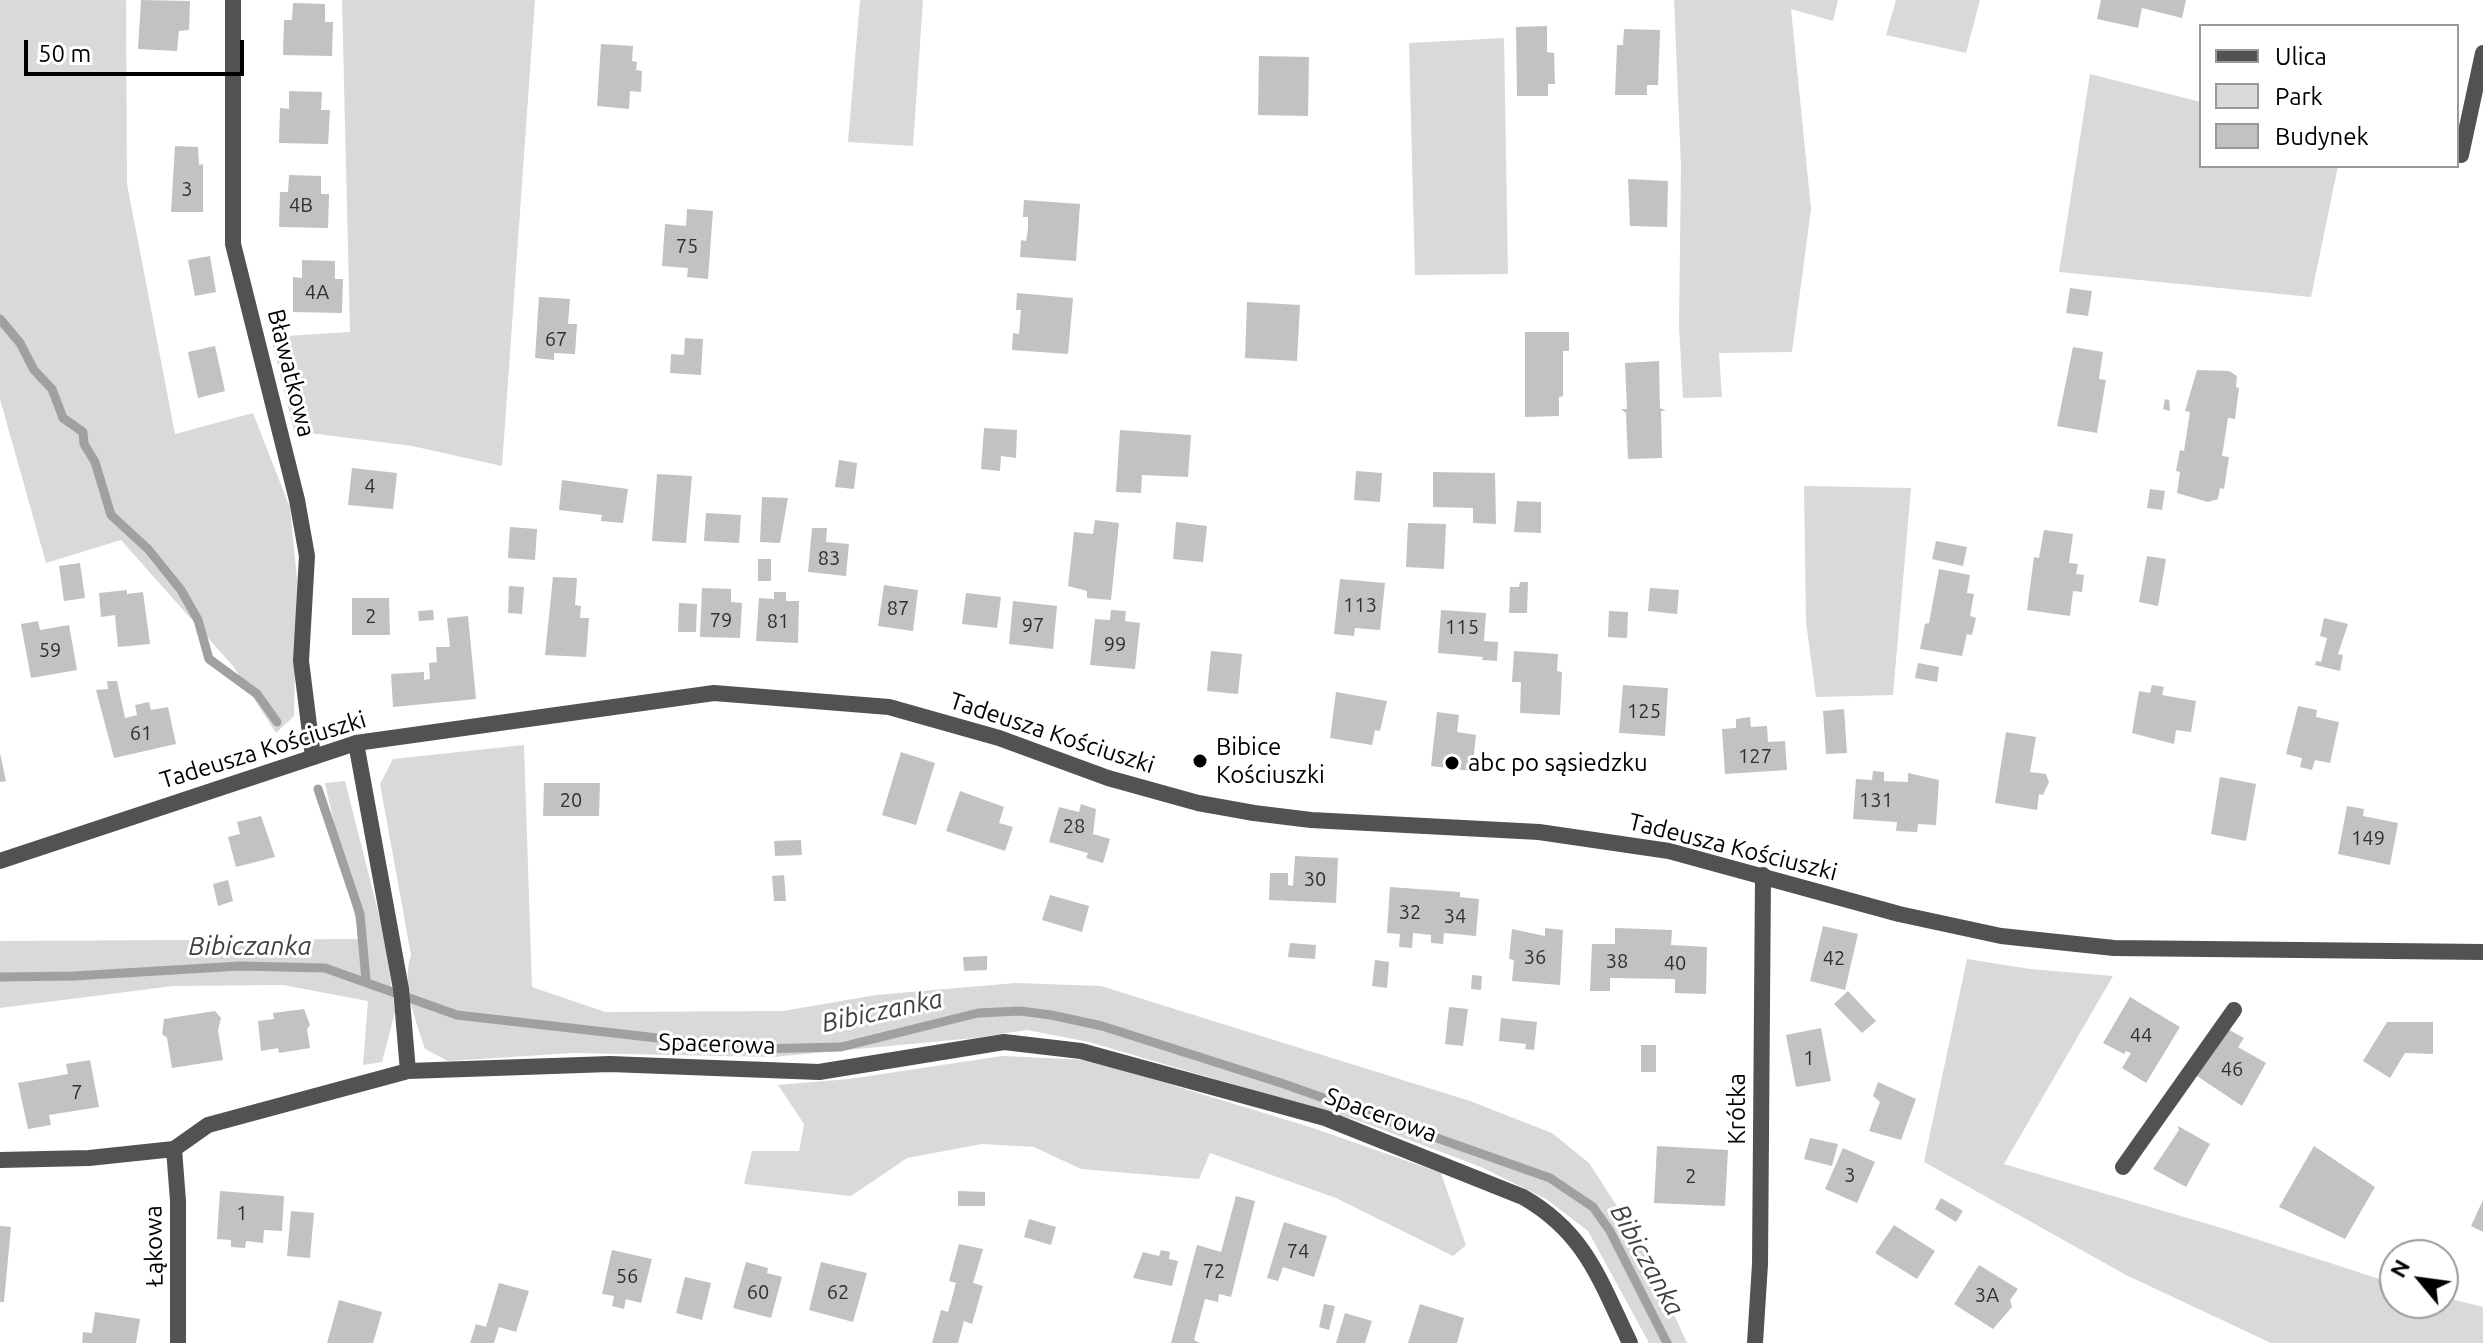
<!DOCTYPE html>
<html>
<head>
<meta charset="utf-8">
<style>
  body { margin:0 }
  #map { position:relative; width:2483px; height:1343px; overflow:hidden; background:#fff; font-family:Ubuntu,sans-serif }
  canvas { display:block }
  .legend { position:absolute; left:2199px; top:24px; width:260px; height:144px; box-sizing:border-box; background:#fff; border:2px solid #999; margin:0; padding:10px 14px; list-style:none; font-size:24px; color:#000 }
  .legend li { display:flex; align-items:center; gap:16px; height:40px }
  .legend b { width:40px; border:2px solid #999 }
  .north { position:absolute; left:2379px; top:1239px; width:80px; height:80px; box-sizing:border-box; background:#fff; border:2px solid #999; border-radius:50%; rotate:299deg; font-size:22px; font-weight:700; line-height:32px; text-align:center; color:#000 }
  .north::after { content:''; display:block; margin:auto; width:28px; height:36px; background:#000; clip-path:polygon(50% 0,100% 100%,50% 72%,0 100%) }
  .scale { position:absolute; left:24px; top:40px; width:220px; height:36px; box-sizing:border-box; border:4px solid #000; border-top:0; padding-left:10px; font-size:24px; line-height:28px; white-space:nowrap; color:#000; -webkit-text-stroke:6px #fff; paint-order:stroke }
</style>
</head>
<body>
<div id="map">
<canvas width="2483" height="1343"></canvas>
<ul class="legend">
<li><b style="height:10px;background:#525252"></b>Ulica</li>
<li><b style="height:22px;background:#d9d9d9"></b>Park</li>
<li><b style="height:22px;background:#c2c2c2"></b>Budynek</li>
</ul>
<div class="north">N</div>
<div class="scale">50 m</div>
</div>
<script>
const ctx = document.querySelector('canvas').getContext('2d');
ctx.lineJoin = 'round';
function fillPath(path, color) {
  ctx.fillStyle = color;
  ctx.fill(path, 'evenodd');
}
function stroke(path, color, width, dash) {
  ctx.strokeStyle = color;
  ctx.lineWidth = width;
  ctx.lineCap = dash ? 'butt' : 'round';
  ctx.setLineDash(dash || []);
  ctx.stroke(path);
}
function label(font, color, halo, rows, align = 'center') {
  ctx.font = font + ' Ubuntu,sans-serif';
  ctx.lineWidth = 6;
  ctx.setLineDash([]);
  ctx.textBaseline = 'middle';
  ctx.strokeStyle = halo;
  ctx.fillStyle = color;
  for (const [text, x, y, turn = 0] of rows) {
    ctx.save();
    ctx.translate(x, y);
    ctx.rotate((+turn || 0) * Math.PI / 180);
    ctx.textAlign = isNaN(turn) ? turn : align;
    if (halo) ctx.strokeText(text, 0, 0);
    ctx.fillText(text, 0, 0);
    ctx.restore();
  }
}
const green = new Path2D(`
  M0,0H126L127,184L175,434L253,413L290,508L297,579L294,716L276,733L233,666L121,540L46,563L0,399Z
  M342,0H535L502,466L412,446L294,431L271,337L350,332Z
  M860,0H923L913,146L848,142Z
  M1674,0H1838L1833,21L1791,9L1811,209L1792,352L1719,353L1722,397L1683,398L1679,326L1681,166Z
  M1896,0H1980L1966,53L1886,35Z
  M1504,38L1508,274L1415,275L1409,43Z
  M2090,74L2201,102V166H2338L2311,297L2059,272Z
  M1804,486L1911,488L1893,695L1816,697L1806,622Z
  M524,745L532,987L605,1012L783,1011L876,995L1016,983L1101,986L1470,1101L1552,1133L1589,1163L1643,1246L1687,1343H1649L1588,1231L1546,1199L1481,1167L1362,1122L1089,1042L1027,1030L974,1038L773,1057L574,1053L448,1061L425,1049C416,1021 401,985 411,955L380,784L393,759Z
  M345,781L385,939L395,1012L382,1062L363,1065L368,1001L283,985L173,986L0,1008V941L360,939L325,783Z
  M1967,959L2030,969L2113,976L2004,1164L2225,1229L2395,1284V1303H2443V1297L2483,1307V1343H2271L2126,1275L1924,1162Z
  M1002,1056L1090,1060L1313,1128L1441,1173L1466,1245L1453,1256L1336,1198L1210,1153L1199,1179L1081,1169L1034,1147L982,1144L907,1158L851,1196L744,1184L752,1151H799L804,1124L778,1085L849,1079Z`);
const stream = new Path2D(`
  M0,319L20,343L34,370L52,389L63,418L83,432L84,444L95,462L111,515L148,549L181,590L198,620L209,659L257,694L277,722
  M318,789L360,914L366,980
  M0,977L74,976L240,966L325,968L457,1015L753,1049L841,1047L978,1013L1020,1011L1051,1015L1102,1026L1281,1083L1550,1178L1593,1207L1610,1231L1667,1343`);
const building = new Path2D(`
  M141,0L190,1L189,30L179,31L177,51L138,49Z
  M2101,0H2186L2182,18L2142,8L2138,28L2097,19Z
  M293,3L325,4V22H333L332,56L283,55L284,20H292Z
  M1547,26V52L1554,53L1555,84H1548V96H1517L1516,27Z
  M1624,29L1660,30L1658,85H1647V95H1615L1617,45H1623Z
  M601,44L633,46L632,61L637,62L636,70L642,71L641,92L630,91L629,109L597,106Z
  M1259,56L1309,57L1308,116L1258,115Z
  M289,91L322,92L321,110H330L328,144L279,143L280,108L289,109Z
  M175,146L198,147L199,165L203,164V212H171Z
  M289,175L321,176V194H329L328,228L279,227L280,192H288Z
  M1628,179L1668,181L1667,227L1630,226Z
  M1024,200L1080,204L1076,261L1020,257L1021,240L1026,241L1028,229V217H1023Z
  M687,209L713,211L708,279L687,277L688,268L662,266L665,224L686,226Z
  M210,256L216,292L195,296L188,260Z
  M302,260L335,261V279H343L342,313L293,312V277L302,278Z
  M2070,288L2092,291L2088,316L2066,313Z
  M1017,293L1073,298L1068,354L1012,350L1013,333L1019,334L1021,310H1016Z
  M539,297L570,299L568,324H577L575,354L554,353V360L535,358Z
  M1247,302L1300,305L1297,361L1245,358Z
  M1525,332H1569V351H1563V396L1559,397V416L1525,417Z
  M685,338L703,339L701,375L670,373L671,354L684,355Z
  M215,346L225,391L198,398L188,352Z
  M2073,347L2103,352L2099,379L2106,380L2097,433L2057,426Z
  M1659,361L1660,408L1666,411H1661L1662,458L1628,459L1626,413L1621,409H1627L1625,363Z
  M2197,370L2229,371L2237,376L2236,387L2239,388L2235,419L2228,418L2222,456L2229,457L2224,489L2220,488L2218,499L2208,502L2177,493L2180,472L2176,471L2180,450L2184,451L2190,412L2185,411Z
  M2165,399L2169,400L2170,411L2163,409Z
  M984,428L1017,430L1016,458L1001,456L1000,471L981,469Z
  M1120,430L1191,435L1188,477L1142,475L1141,493L1116,492Z
  M839,460L857,463L854,489L835,487Z
  M352,468L397,473L393,509L348,505Z
  M1356,471L1382,473L1380,502L1354,500Z
  M1433,472L1495,473L1496,524L1473,523V508L1433,507Z
  M657,474L692,476L686,543L652,541Z
  M562,480L628,489L623,523L601,521L602,515L559,510Z
  M2150,489L2165,491L2162,510L2147,508Z
  M762,497L788,498L780,543L760,542Z
  M1517,501L1541,502V533L1514,532Z
  M706,513L741,515L739,543L704,541Z
  M1095,520L1119,523L1111,600L1087,598V591L1068,586L1074,532L1093,534Z
  M1176,522L1207,526L1203,562L1173,559Z
  M1408,523L1446,524L1444,569L1406,567Z
  M510,527L537,529L535,560L508,558Z
  M812,528H827L826,542L849,544L846,576L808,572Z
  M2044,530L2073,534L2069,563L2078,564L2076,574L2084,575L2082,592L2073,591L2070,616L2027,610L2034,557L2039,558Z
  M1936,541L1967,547L1963,566L1932,559Z
  M2147,556L2166,559L2158,606L2139,602Z
  M758,559H771V581H758Z
  M80,563L85,598L64,601L59,566Z
  M1939,569L1970,575L1967,593L1974,594L1970,616L1976,618L1972,635L1967,634L1962,656L1920,649L1925,624L1929,623Z
  M553,577L577,578L575,605L581,606L580,618H589L586,657L545,655Z
  M1340,579L1385,583L1380,630L1355,628L1354,636L1334,634Z
  M1520,582H1528L1527,613H1509L1510,587H1519Z
  M884,585L918,590L913,631L878,626Z
  M509,586L524,587L522,614L508,613Z
  M702,588L731,589V602L742,603L740,638L700,637Z
  M1650,588L1679,590L1677,614L1648,611Z
  M127,590V594L143,592L150,644L118,647L115,615L101,617L99,593Z
  M774,592H786V601H799L798,643L756,641L759,598L774,599Z
  M966,593L1001,597L997,628L962,624Z
  M352,598H389L390,635H352Z
  M1013,601L1057,606L1053,649L1009,644Z
  M679,603L697,604L696,632H678Z
  M433,610L434,620L419,621L418,611Z
  M1111,610L1126,611L1125,621L1140,623L1135,669L1090,665L1095,619L1110,620Z
  M1441,610L1486,613L1484,641L1498,642L1497,661L1482,660L1483,657L1438,653Z
  M1609,611L1628,612L1627,638L1608,637Z
  M468,616L476,699L393,707L391,674L424,672V680L430,679L429,663L437,662L436,647H450L447,618Z
  M2324,618L2348,624L2338,654L2343,655L2340,671L2315,665L2316,661L2321,662L2327,638L2320,636Z
  M38,621L40,630L69,625L77,670L31,678L21,624Z
  M1211,651L1242,654L1238,694L1207,691Z
  M1514,651L1558,654L1557,671L1562,672L1560,715L1520,713L1521,682H1512Z
  M1918,663L1939,667L1937,682L1915,678Z
  M107,681H117L125,718L137,715L135,705L149,702L151,710L168,707L176,744L114,758L96,690L108,689Z
  M1623,685L1668,688L1665,736L1619,733Z
  M2152,685L2164,687L2162,695L2196,701L2191,732L2176,730L2174,744L2132,733L2139,691L2150,693Z
  M1336,692L1387,701L1380,731L1375,730L1372,745L1330,738Z
  M2298,706L2317,710L2316,717L2339,722L2330,763L2315,760L2312,770L2300,767L2302,758L2286,754Z
  M1844,709L1847,753L1826,754L1823,711Z
  M1437,712L1459,715L1457,732L1476,735L1472,771L1431,766Z
  M1750,717L1751,727L1767,726L1768,742L1785,741L1787,770L1725,774L1722,729L1736,728V719Z
  M2006,732L2036,737L2030,772L2046,774L2049,782L2043,795L2039,794L2037,810L1995,803Z
  M901,752L935,763L916,825L882,815Z
  M0,753L6,781L0,782Z
  M1873,771L1884,772V781L1908,782V773L1939,780L1936,825L1918,824L1917,832L1896,831L1897,822L1853,819L1856,779L1872,780Z
  M2220,777L2256,784L2246,841L2211,834Z
  M544,783H600L599,816H543Z
  M960,791L1004,807L999,823L1013,827L1005,851L946,831Z
  M1081,804L1096,809L1093,834L1110,839L1103,863L1086,858L1088,853L1049,842L1059,807L1079,812Z
  M2347,806L2364,809L2363,816L2398,823L2390,865L2338,854Z
  M261,816L275,857L236,867L228,837L240,834L237,822Z
  M801,840L802,855L775,856L774,841Z
  M1295,856L1338,858L1336,903L1269,900L1270,873H1288V885L1293,886Z
  M784,875L786,901H774L772,876Z
  M228,880L233,901L218,906L213,884Z
  M1390,887L1460,892V897L1479,899L1476,936L1444,933L1443,944L1431,943V935L1413,933L1412,948L1399,947L1400,934L1387,933Z
  M1050,895L1089,906L1082,932L1042,920Z
  M1823,926L1858,934L1845,990L1810,981Z
  M1545,928L1563,930L1560,985L1512,981L1514,960L1509,959L1512,929L1545,936Z
  M1615,928L1672,930L1671,945L1707,947L1706,994L1675,993V979L1610,978V991H1590L1592,944H1615Z
  M1290,943L1316,945L1315,959L1288,957Z
  M987,956V970L964,971L963,957Z
  M1375,960L1389,962L1387,988L1372,986Z
  M1472,975L1482,976L1481,990L1471,989Z
  M1848,991L1876,1021L1862,1033L1834,1004Z
  M2130,997L2180,1027L2146,1083L2122,1068L2131,1053L2126,1051L2124,1054L2103,1043Z
  M1449,1007L1468,1009L1463,1046L1445,1044Z
  M304,1009L310,1025L307,1029L310,1048L279,1053L278,1048L261,1051L258,1021L274,1019L273,1013Z
  M215,1011L221,1018L218,1030L223,1060L172,1068L167,1038L162,1034L164,1019Z
  M1501,1018L1537,1022L1534,1050L1525,1049L1526,1044L1499,1041Z
  M2387,1022H2433V1054L2405,1053L2390,1078L2363,1061Z
  M2224,1027L2244,1038L2238,1047L2266,1063L2242,1106L2197,1076Z
  M1821,1028L1831,1081L1796,1087L1786,1035Z
  M1641,1045H1656V1072H1641Z
  M90,1060L99,1107L49,1115L51,1125L28,1129L18,1083L68,1074L66,1064Z
  M1878,1082L1916,1099L1901,1140L1869,1131L1880,1102L1873,1096Z
  M2178,1126L2210,1144L2186,1187L2153,1169L2179,1130Z
  M1810,1138L1838,1144L1832,1166L1804,1159Z
  M1657,1146L1728,1150L1725,1206L1654,1203Z
  M2314,1146L2375,1187L2345,1239L2279,1207Z
  M1843,1148L1875,1162L1857,1203L1825,1189Z
  M220,1191L284,1196L282,1231L264,1230L263,1243L246,1241L245,1248L231,1247V1240L217,1239Z
  M958,1191L985,1192V1206H958Z
  M1236,1196L1255,1201L1231,1297L1219,1294L1218,1302L1205,1299L1194,1340L1200,1343H1171L1197,1245L1221,1252Z
  M1941,1198L1963,1211L1956,1222L1935,1209Z
  M2483,1200V1232L2471,1226Z
  M291,1211L314,1213L310,1258L287,1256Z
  M1029,1219L1056,1227L1051,1245L1024,1237Z
  M1284,1222L1327,1236L1314,1277L1283,1267L1278,1281L1267,1278Z
  M1894,1225L1935,1251L1917,1279L1875,1253Z
  M0,1226L11,1227L4,1302H0Z
  M959,1244L983,1249L973,1283L983,1286L972,1324L964,1321L958,1343H932L941,1310L948,1312L952,1298L956,1283L949,1281Z
  M612,1250L652,1259L641,1303L626,1299L624,1309L612,1306L614,1296L602,1294Z
  M1161,1250L1170,1252L1169,1259L1178,1261L1172,1286L1133,1278L1143,1252L1159,1256Z
  M746,1262L768,1268L767,1273L782,1277L771,1318L733,1308Z
  M821,1262L867,1273L853,1322L809,1310Z
  M1979,1265L2018,1289L2010,1300L2012,1307L1993,1329L1954,1304Z
  M685,1277L711,1283L702,1320L676,1313Z
  M499,1283L529,1291L516,1332L499,1327L494,1343H470L476,1324L486,1327Z
  M339,1300L382,1312L373,1343H327Z
  M1324,1304L1335,1306L1329,1330L1319,1327Z
  M1420,1304L1464,1318L1457,1343H1408Z
  M95,1312L140,1319L136,1343H82L83,1332L92,1333Z
  M1345,1313L1372,1321L1365,1343H1336Z`);
const service = new Path2D(`
  M2461,155L2483,53
  M2123,1167L2234,1010`);
const minor = new Path2D(`
  M233,0V244L297,500L307,556L301,661L313,757
  M356,743L401,989L408,1071
  M174,1149L178,1201V1343
  M0,1160L89,1158L174,1149L208,1125L408,1071L610,1064L819,1072L1004,1042L1081,1051L1325,1118L1523,1197C1586,1233 1600,1281 1630,1343
  M1755,1343L1760,1264L1763,875`);
const tertiary = new Path2D(`
  M0,861L356,743L714,693L889,707L999,738L1108,778L1198,803L1254,813L1311,820L1539,832L1669,851L1899,914L2001,936L2114,948L2483,952`);
const markers = [
  [1200,761,8,"#000"],
  [1452,763,8,"#000"]
];
const numberNames = [
  ["3",187,189],
  ["4B",301,205],
  ["75",687,246],
  ["4A",317,292],
  ["67",556,339],
  ["4",370,486],
  ["83",829,558],
  ["113",1360,605],
  ["87",898,608],
  ["2",371,616],
  ["79",721,620],
  ["81",778,621],
  ["97",1033,625],
  ["115",1462,627],
  ["99",1115,644],
  ["59",50,650],
  ["125",1644,711],
  ["61",141,733],
  ["127",1755,756],
  ["20",571,800],
  ["131",1876,800],
  ["28",1074,826],
  ["149",2368,838],
  ["30",1315,879],
  ["32",1410,912],
  ["34",1455,916],
  ["36",1535,957],
  ["42",1834,958],
  ["38",1617,961],
  ["40",1675,963],
  ["44",2141,1035],
  ["1",1809,1058],
  ["46",2232,1069],
  ["7",77,1092],
  ["3",1850,1175],
  ["2",1691,1176],
  ["1",242,1213],
  ["74",1298,1251],
  ["72",1214,1271],
  ["56",627,1276],
  ["60",758,1292],
  ["62",838,1292],
  ["3A",1987,1295]
];
const streetNames = [
  ["Bławatkowa",291,373,76],
  ["Tadeusza Kościuszki",1052,733,18],
  ["Tadeusza Kościuszki",263,750,-17],
  ["Tadeusza Kościuszki",1733,847,14],
  ["Spacerowa",717,1044,2],
  ["Krótka",1737,1109,-90],
  ["Spacerowa",1381,1115,20],
  ["Łąkowa",154,1246,-91]
];
const poiNames = [
  ["Bibice",1216,747],
  ["Kościuszki",1216,775],
  ["abc po sąsiedzku",1468,763]
];
const waterNames = [
  ["Bibiczanka",250,946],
  ["Bibiczanka",882,1011,-12],
  ["Bibiczanka",1647,1260,61]
];
fillPath(green, '#d9d9d9');
stroke(stream, '#a0a0a0', 9);
fillPath(building, '#c2c2c2');
stroke(service, '#525252', 16);
stroke(minor, '#525252', 16);
stroke(tertiary, '#525252', 16);
for (const [x, y, r, color] of markers) {
  const dot = new Path2D();
  dot.arc(x, y, r, 0, 2 * Math.PI);
  ctx.fillStyle = color;
  ctx.fill(dot);
  stroke(dot, '#fff', 3);
}
label('20px', '#303030', null, numberNames);
label('24px', '#000', '#fff', streetNames);
label('24px', '#000', '#fff', poiNames, 'left');
label('italic 26px', '#414141', '#fff', waterNames);
</script>
</body>
</html>
